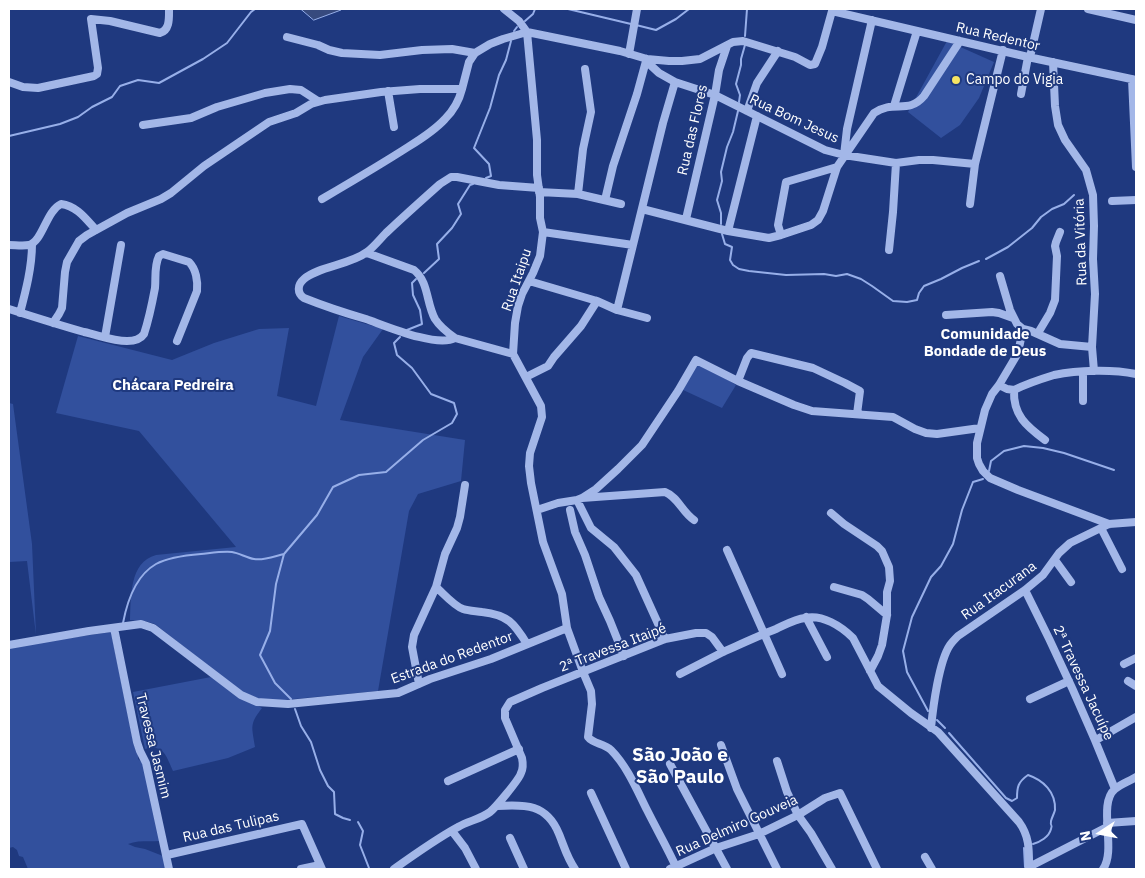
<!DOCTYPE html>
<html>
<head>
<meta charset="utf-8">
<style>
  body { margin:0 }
  #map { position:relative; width:1145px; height:878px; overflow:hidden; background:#1f397f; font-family:"IBM Plex Sans",sans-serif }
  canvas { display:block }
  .frame { position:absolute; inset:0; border:10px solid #fff; pointer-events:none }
  .north { position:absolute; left:1075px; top:808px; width:50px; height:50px; -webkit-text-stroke:4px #1f397f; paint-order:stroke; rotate:259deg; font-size:14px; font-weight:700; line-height:20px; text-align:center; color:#fff }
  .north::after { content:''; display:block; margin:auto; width:18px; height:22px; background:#fff; clip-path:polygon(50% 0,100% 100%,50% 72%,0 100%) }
</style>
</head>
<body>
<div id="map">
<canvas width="1145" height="878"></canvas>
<div class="frame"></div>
<div class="north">N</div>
</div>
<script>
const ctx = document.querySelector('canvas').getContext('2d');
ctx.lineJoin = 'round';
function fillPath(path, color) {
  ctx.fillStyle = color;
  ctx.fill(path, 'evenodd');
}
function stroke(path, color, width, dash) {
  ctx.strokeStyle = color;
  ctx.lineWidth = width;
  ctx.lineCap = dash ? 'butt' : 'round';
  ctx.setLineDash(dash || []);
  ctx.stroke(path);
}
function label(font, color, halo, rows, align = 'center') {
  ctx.font = font + ' "IBM Plex Sans",sans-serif';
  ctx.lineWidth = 4;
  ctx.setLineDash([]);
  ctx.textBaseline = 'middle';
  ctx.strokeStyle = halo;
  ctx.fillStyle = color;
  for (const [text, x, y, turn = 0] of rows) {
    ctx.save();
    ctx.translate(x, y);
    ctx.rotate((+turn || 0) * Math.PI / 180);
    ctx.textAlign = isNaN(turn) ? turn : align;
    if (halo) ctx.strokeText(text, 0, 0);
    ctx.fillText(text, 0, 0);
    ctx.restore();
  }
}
const green = new Path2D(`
  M947,41L994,62L979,98L960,125L941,138L908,112Z
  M339,316L383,329L363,357L340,420L465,440L461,481L418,494L409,511L378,691L273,701L260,699L245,693L226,680L155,624L145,621L130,620C131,598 129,562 156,555L236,547L139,431L56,413L78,336L172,360L214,343L259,329L289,328L277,396L316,406Z
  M697,361L736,385L722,408L681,389Z
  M9,403L13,404L32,544L36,635L27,561L9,562Z
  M111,632L134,745L138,752V759L144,764L160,841C149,842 138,840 128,844L135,847L145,849L163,856L166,869H28L23,857L19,856L17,850L13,847L9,848V647Z
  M211,677L246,700L262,708C249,725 252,726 255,747L228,758L173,771C166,756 164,744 145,749L133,692Z`);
const water = new Path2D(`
  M301,9H340L341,10L314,20Z`);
const stream = new Path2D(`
  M568,9L631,24
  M525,21L533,14L535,9
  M636,25L656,30L676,19L689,9
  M514,31L517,27
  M745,36L747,9
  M739,102L740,95L736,84L741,65V59L745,45
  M9,136L60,124L78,117L92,107L112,97L120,86L138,80L159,83L203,59L227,43L251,12L255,9
  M486,178L491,176L489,164L474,148L490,108L499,75L506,60L511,41
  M721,224V213L717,200L722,181L721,172L727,147L733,132L738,111
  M722,234L725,244L732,247L730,260L733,265L739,269L749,271L786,275L824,274L836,276L847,274L861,279L872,286L893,301L907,302L917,300L919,293L924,286L941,279L962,268L979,261
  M986,259L1008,247L1032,228L1041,217L1052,209L1064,204L1074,195
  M424,273L439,259L437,244L452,228L461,214L458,204L470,185L473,184
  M407,330L422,324L420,310L413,295L412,283L416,279
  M989,471L991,461L1004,451L1024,446L1043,448L1064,453L1114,470
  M123,623C127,602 135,576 156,564C167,558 189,555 201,554C211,553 223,551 232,552C239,553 247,558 254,559C263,561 275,556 284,554
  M291,699L275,683L260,655L270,631L276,584L284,554L317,515L333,487L359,475L386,472L423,440L452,423L457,414L454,403L431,394L412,368L397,355L394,343L400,337
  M295,709L301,726L311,742L320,770L328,786L334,792L335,814L343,818L350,820
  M928,711L907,672L903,651L912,617L931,577L941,566L953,544L962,510L973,482L983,479
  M937,720L945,728
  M949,733L1006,798L1012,801L1017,798C1017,787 1018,782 1028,775C1043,780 1056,792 1055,810C1054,814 1052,817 1051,821C1050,828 1053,823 1051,829C1049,837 1040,842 1033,844
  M358,822L363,831L360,845L369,868
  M1024,848L1025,867`);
const minor = new Path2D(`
  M504,9L519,21L527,32L537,140V175L540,197V218L543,232L540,256L533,273L522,294L518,306L515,323L513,354L541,406L542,417L530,453L529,466L531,483L543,542L562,594L567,628L583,672L591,691L592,704L588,737C593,744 604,743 611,750C627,766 637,790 647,810C657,830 668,849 677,869
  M1088,9L1136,20
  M287,37L318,45L329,50L342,53L380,55L422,50L452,49L475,53
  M629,54L637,9
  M1030,57L1041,9
  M647,59L646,61L659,73L675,82L715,95L825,150L844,155L896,163L919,160H933L975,164
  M1053,62L1055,106L1058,125L1065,140L1086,170L1093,195L1094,226L1093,259L1095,294L1092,347L1094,371
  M1132,79L1136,167
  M9,82L23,87L38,88L94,76L97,74L98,68L91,19L110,21L160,33C170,30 169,18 169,9
  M388,91L394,127
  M1021,94L1028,57
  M894,106L917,31
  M747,111L757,83L778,51
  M143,125L191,118L217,107L265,93L290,89L301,90L318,101
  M844,155L847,129L872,20
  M539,192L578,194L621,204
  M578,194L583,149L591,112L585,69
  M322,199C351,182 380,165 408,147C421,139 435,130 445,119C454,110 459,101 462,89
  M605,200L613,166L637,94L646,61
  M1112,201L1136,200
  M970,204L975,164L1003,50
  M642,209L728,231L769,238L781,235L811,225L818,220L823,211L837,167L874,113C894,99 908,115 924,96L960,41
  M686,219L715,95L719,70L727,46
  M728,231L757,116
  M543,232L633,245
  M781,235L778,225L786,182L837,167
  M9,245C15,245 23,246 29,245C43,241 46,211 61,204C77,206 86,219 96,230
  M889,250L893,212L896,163
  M367,253L414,270C429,282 426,303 435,319C440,327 448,333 455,338
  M1000,276L1010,310L1017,324L1023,329L1031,331L1060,344L1092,347
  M529,281L597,301L617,310L647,318
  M9,309C34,317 59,325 84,332C98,335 113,341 127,341C134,341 140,340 144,334C149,319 152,304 155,288C156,277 154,266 159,256L163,254L189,262C196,269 198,281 197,291L177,341
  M617,310L663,123L675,82
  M20,313C26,290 32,267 32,244
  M946,315L992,312L999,313L1013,318
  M53,323L59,314L62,308L65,272L67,262L79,241L87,235L127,213L161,199L171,193L204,166L269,122L296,113L311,104L325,100L381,92L420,89H462L469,62L475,53L490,44L503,39L527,32L620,51L647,59L669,61H682L700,59L733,42L743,41L795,57L810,65L815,64L822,47L832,11L1028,57L1136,80
  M1023,329L1018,353L999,385L992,394L985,410L977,443V458L979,464L983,471L990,478L1018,490L1109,524
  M1038,333L1050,313L1055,300L1057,256L1055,246L1056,242L1060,232
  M105,337L121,245
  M513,354L455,338C437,348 386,326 366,319C345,313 324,306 304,298C297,293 297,285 304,279C319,266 350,265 367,252C374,247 380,239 386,233C404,216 422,200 440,184L451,177H457L499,185L539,188
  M526,377L548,366L554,357L581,326L597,301
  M738,381L747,358L751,353L813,368L845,383L860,391L857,414
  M999,385L1007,389L1014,390C1026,384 1041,379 1054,375C1078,370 1112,369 1136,374
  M1014,390C1013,415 1026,426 1045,440
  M1083,401V372
  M582,498L665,492C678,497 682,512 694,520
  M577,500L582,498L596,489L618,469L642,445L678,391L696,360L738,381L794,405L812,411L893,417L915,429L926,433L937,434L980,428
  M537,510L558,503L577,500L591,528L614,547L636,575L665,639
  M570,510L575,532L585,555L599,597L610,621L624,656
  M831,513L844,524L877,546L882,551L889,567L890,581L887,592V615L882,645L878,656L870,671
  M1101,528L1122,569
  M727,550L782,674
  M1055,560L1071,582
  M436,587C443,593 454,606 463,609C469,611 476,611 482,612C508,615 514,623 527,644
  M834,587L862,595L868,599L887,615
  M1025,590C1058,655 1088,721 1115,789
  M806,617L827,657
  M114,628L137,742L140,751L146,763L169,869
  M9,645L89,631L141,624L153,628L241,695L257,702L288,704L398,693L430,679L491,659L567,628
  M1124,664L1136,658
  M680,674L723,652
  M1128,681L1136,686
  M419,684L412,647L414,635L436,587L445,554L457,528L460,517L465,485
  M1030,699L1069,681
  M931,728C933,707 939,661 950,645C952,642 955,639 958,636L1025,590L1043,575L1059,553L1070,543L1109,524L1136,522
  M1096,740L1136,717
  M721,745L737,789L777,869
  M777,761L787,792L798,815L811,833L832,869
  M670,764L727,869
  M448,781L519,749
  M591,793L626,869
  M497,806C525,804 547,804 559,834C564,846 567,858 575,869
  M1107,823L1136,821
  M452,831L465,848L476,869
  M510,838L524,869
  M167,855L302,824L322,869
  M925,857L932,869
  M1029,867L1107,827
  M301,869L320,865
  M394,869C415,854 436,839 458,827C468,821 481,819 490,812C495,808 519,780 521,773C523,769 523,763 522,758L505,718V710L510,702L542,688L665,639L696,633H706L712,637L723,652C741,644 758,636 776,629C785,625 795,619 805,618C822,614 841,626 853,638L878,686L911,713L938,732L1019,822C1030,837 1029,851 1029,869
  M670,869L716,848L759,834L798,815L825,798L840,793L877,869
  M1103,869C1117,850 1097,804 1115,789C1121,784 1130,781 1136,777`);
const markers = [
  [956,80,5,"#f6e463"]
];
const streetNames = [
  ["Rua Redentor",998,37,13],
  ["Rua Bom Jesus",794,119,25],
  ["Rua das Flores",693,130,-77],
  ["Rua da Vitória",1081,242,-92],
  ["Rua Itaipu",517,280,-71],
  ["Rua Itacurana",999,591,-36],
  ["2ª Travessa Itaipé",613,648,-21],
  ["Estrada do Redentor",452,658,-20],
  ["2ª Travessa Jacuípe",1083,683,65],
  ["Travessa Jasmim",153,746,76],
  ["Rua Delmiro Gouveia",737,826,-24],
  ["Rua das Tulipas",231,827,-13]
];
const poiNames = [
  ["Campo do Vigia",966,80]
];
const neighbourhoodNames = [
  ["Comunidade",985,335],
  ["Bondade de Deus",985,352],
  ["Chácara Pedreira",173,386]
];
const districtNames = [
  ["São João e",680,756],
  ["São Paulo",680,778]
];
fillPath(green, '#32509d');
fillPath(water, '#374a7e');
stroke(water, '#97afe9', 1);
stroke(stream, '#97afe9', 2);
stroke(minor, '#a3b7e8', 8);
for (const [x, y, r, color] of markers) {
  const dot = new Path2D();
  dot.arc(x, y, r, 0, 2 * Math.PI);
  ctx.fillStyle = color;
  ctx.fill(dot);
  stroke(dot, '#1f397f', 2);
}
label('14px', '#fff', '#1f397f', streetNames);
label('14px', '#fff', '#1f397f', poiNames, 'left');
label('bold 15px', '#fff', '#1f397f', neighbourhoodNames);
label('bold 19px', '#fff', '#1f397f', districtNames);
</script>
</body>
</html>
